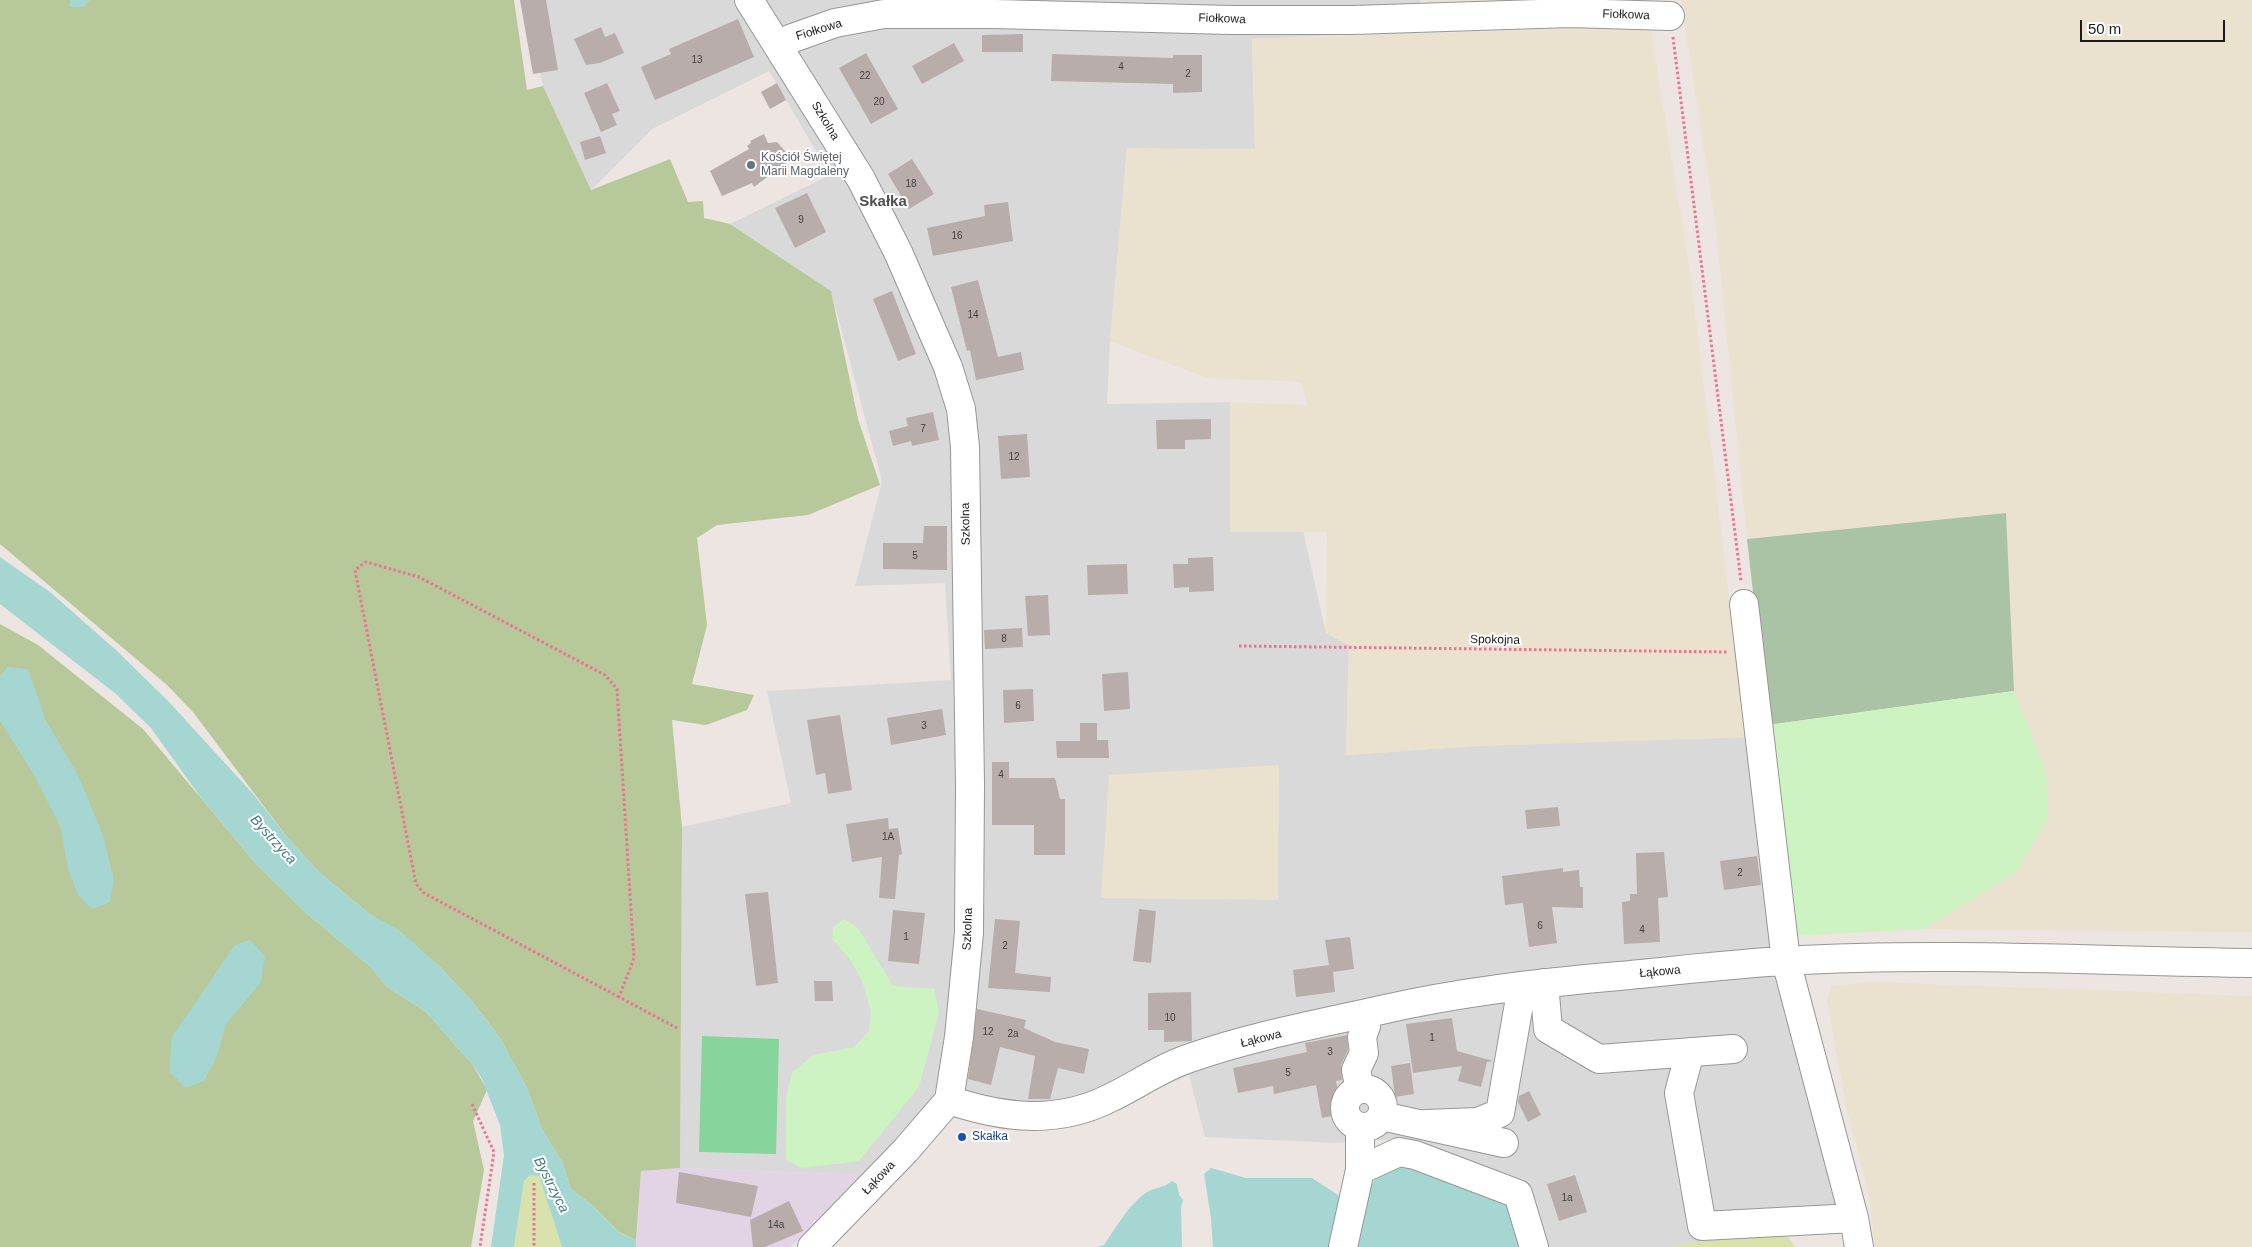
<!DOCTYPE html>
<html>
<head>
<meta charset="utf-8">
<style>
  body { margin:0 }
  #map { position:relative; width:2252px; height:1247px; overflow:hidden; background:#ece5e2; font-family:Arial,sans-serif }
  canvas { display:block }
  .scale { position:absolute; left:2080px; top:20px; width:145px; height:22px; box-sizing:border-box; border:2px solid #1c1c1c; border-top:0; padding-left:6px; font-size:15px; line-height:18px; white-space:nowrap; color:#1c1c1c; -webkit-text-stroke:4px #fff; paint-order:stroke }
</style>
</head>
<body>
<div id="map">
<canvas width="2252" height="1247"></canvas>
<div class="scale">50 m</div>
</div>
<script>
const ctx = document.querySelector('canvas').getContext('2d');
ctx.lineJoin = 'round';
function fillPath(path, color) {
  ctx.fillStyle = color;
  ctx.fill(path, 'evenodd');
}
function stroke(path, color, width, dash) {
  ctx.strokeStyle = color;
  ctx.lineWidth = width;
  ctx.lineCap = dash ? 'butt' : 'round';
  ctx.setLineDash(dash || []);
  ctx.stroke(path);
}
function label(font, color, halo, rows, align = 'center') {
  ctx.font = font + ' Arial,sans-serif';
  ctx.lineWidth = 4;
  ctx.setLineDash([]);
  ctx.textBaseline = 'middle';
  ctx.strokeStyle = halo;
  ctx.fillStyle = color;
  for (const [text, x, y, turn = 0] of rows) {
    ctx.save();
    ctx.translate(x, y);
    ctx.rotate((+turn || 0) * Math.PI / 180);
    ctx.textAlign = isNaN(turn) ? turn : align;
    if (halo) ctx.strokeText(text, 0, 0);
    ctx.fillText(text, 0, 0);
    ctx.restore();
  }
}
const residential = new Path2D(`
  M523,0H1420V9L1379,33L1252,39L1255,149H1127L1110,341L1107,404L1230,402V531H1303L1326,633L1349,645L1346,755L1474,746L1746,737L1845,1230L1731,1236L1671,1247H1544L1523,1179L1399,1139L1336,1143L1205,1137L1189,1075L1078,1125L1046,1129L1001,1127L954,1117L899,1180L861,1175L680,1168L682,827L791,803L767,691L951,680L945,583L855,586L882,481L831,291L730,224L830,175L769,71L652,129L591,190L543,86Z`);
const industrial = new Path2D(`
  M680,1168L861,1175L791,1247H636L641,1171Z`);
const farmland = new Path2D(`
  M1428,0H1648V4H1428Z
  M1681,0H2252V932L1924,929L2016,872L2046,770L2014,691L2006,513L1747,539L1716,228Z
  M1650,26L1690,271L1746,737L1474,746L1346,755L1349,645L1326,633L1327,532H1230V402L1308,405L1301,382L1207,378L1110,341L1127,148L1255,149L1252,39Z
  M1279,765L1278,900L1101,898L1109,775Z
  M1875,982L2252,996V1247H1875L1868,1193L1846,1106L1827,1000L1832,986Z`);
const grass = new Path2D(`
  M530,1175H539L562,1247H514L524,1181Z
  M1786,1234L1795,1247H1671L1731,1236Z`);
const forest = new Path2D(`
  M0,0H514L527,90L543,86L591,190L670,159L688,202L703,201L704,218L730,224L831,291L858,419L880,485L808,515L717,525L697,538L707,625L692,684L754,695L747,710L706,725L672,720L682,827L680,1168L641,1171L636,1240L619,1232L593,1206L571,1189L562,1162L542,1129L527,1088L500,1038L472,1001L440,967L398,930L371,915L321,874L287,837L193,712L167,685L0,544Z
  M0,624L38,645L143,729L257,865L306,913L371,967L386,986L426,1012L473,1065L487,1090L473,1121L484,1170L471,1247H0Z`);
const cemetery = new Path2D(`
  M2006,513L2014,691L1768,725L1747,539Z`);
const park = new Path2D(`
  M2014,691L2046,770L2048,818L2016,872L1924,929L1794,936L1768,725Z
  M844,919L858,928L893,986L934,989L939,1012L919,1087L859,1161L802,1168L786,1160V1098L792,1073L813,1055L854,1047L869,1031L871,1012L862,980L849,958L832,939L833,927Z`);
const pitch = new Path2D(`
  M702,1036L779,1039L776,1154L699,1152Z`);
const water = new Path2D(`
  M70,0H90L84,7H70Z
  M0,557L50,592L116,650L170,703L255,796L287,837L321,874L371,915L398,929L440,967L472,1001L500,1038L527,1088L542,1129L562,1162L571,1189L593,1206L620,1233L636,1240V1247H562L539,1176L530,1175L524,1181L514,1247H491L504,1155L500,1125L482,1079L473,1065L426,1012L386,986L370,967L306,913L257,865L201,798L151,728L116,694L0,604Z
  M7,667L28,669L46,721L78,775L103,835L114,880L110,902L92,909L78,895L68,869L61,828L33,773L0,721V677Z
  M250,940L265,956L261,982L226,1024L217,1056L204,1081L186,1088L170,1072L171,1038L235,945Z
  M1398,1161L1509,1198L1522,1247H1354L1360,1235L1359,1229C1367,1201 1368,1172 1398,1161Z
  M1211,1168L1246,1178H1312L1338,1195L1344,1209L1333,1247H1213L1211,1218L1204,1174Z
  M1172,1181L1177,1184L1179,1195L1183,1200L1181,1207L1182,1247H1097L1104,1245C1116,1228 1129,1204 1147,1192C1155,1187 1165,1188 1172,1181Z`);
const building = new Path2D(`
  M520,0H546L558,70L533,74Z
  M738,19L754,57L655,100L641,67L671,54L669,49Z
  M601,27L605,37L615,33L624,53L600,63L586,65L574,39Z
  M1023,34V52H982V35Z
  M954,43L964,61L922,84L912,66Z
  M866,53L898,109L871,124L839,68Z
  M1052,54L1173,58V55H1202V92L1173,93V84L1051,81Z
  M607,83L620,111L612,114L617,125L601,132L584,93Z
  M777,83L786,100L770,109L761,92Z
  M764,134L768,143L777,142L785,151L787,162L754,187L752,183L722,196L710,171L749,149L747,146L751,143L750,141Z
  M600,136L606,153L585,160L580,142Z
  M912,159L934,194L909,209L888,174Z
  M807,193L826,232L795,248L775,208Z
  M1008,202L1013,241L933,256L927,228L985,216L984,205Z
  M978,280L998,357L1021,352L1024,370L976,380L970,350L967,351L951,287Z
  M892,291L916,354L898,361L873,299Z
  M933,412L939,440L912,446L911,441L893,446L889,431L908,426L906,418Z
  M1211,419V439L1185,440V449H1157L1156,420Z
  M1027,434L1030,477L1001,479L998,436Z
  M924,526H947V570L883,569V543H923Z
  M1213,557L1214,591L1189,592V587L1174,588L1173,564H1188V558Z
  M1127,564L1128,594L1088,595L1087,565Z
  M1048,595L1050,635L1028,636L1025,596Z
  M1022,628L1023,647L985,649L984,630Z
  M1128,672L1130,709L1104,711L1102,674Z
  M1033,689L1034,721L1004,723L1003,690Z
  M942,709L946,735L891,745L887,718Z
  M840,715L852,790L828,794L825,773L816,775L807,720Z
  M1080,723H1097V740H1108L1109,758H1057L1056,741H1080Z
  M992,762H1009V778H1055L1060,799H1065V855H1034V825H992Z
  M1558,807L1560,826L1527,829L1525,810Z
  M888,818L889,829L898,828L902,854L899,855L895,899L879,898L882,857L852,862L846,824Z
  M1664,852L1668,897L1658,898L1660,942L1624,944L1622,902L1630,901V894H1637L1636,853Z
  M1757,856L1761,885L1724,890L1720,861Z
  M1563,868V872L1579,870L1580,887H1583V908L1552,907L1557,943L1529,947L1523,903L1505,905L1502,876Z
  M768,892L778,983L756,986L745,894Z
  M1139,909L1156,911L1151,963L1133,961Z
  M893,910L925,913L919,964L888,961Z
  M995,919L1020,921L1015,973L1051,977L1050,992L988,988Z
  M1350,937L1354,969L1333,972L1335,992L1296,997L1293,970L1329,965L1325,940Z
  M814,981H832L833,1001H815Z
  M1191,992L1192,1041L1164,1042V1030H1148V993Z
  M977,1009L1026,1020L1024,1028L1055,1042L1089,1049L1084,1074L1058,1068L1050,1099H1028L1035,1056L1000,1047L991,1085L968,1079Z
  M1452,1018L1457,1051L1493,1061L1487,1062L1481,1087L1458,1081L1462,1066L1413,1073L1406,1024Z
  M1347,1035L1348,1050L1341,1065L1342,1080L1336,1081L1342,1114L1322,1118L1316,1085L1274,1094L1273,1086L1238,1093L1233,1068L1307,1052L1305,1043Z
  M1410,1063L1414,1094L1395,1097L1391,1066Z
  M1529,1091L1541,1115L1528,1122L1518,1102L1519,1096Z
  M679,1172L758,1186L751,1217L676,1203Z
  M1575,1175L1587,1212L1559,1221L1547,1184Z
  M789,1201L803,1231L765,1247H753L750,1220Z`);
const path = new Path2D(`
  M1673,37L1741,581
  M1239,646L1727,652
  M619,997L424,893L416,884L355,570L366,562L419,577L605,675L617,689L634,958L619,997L677,1028
  M472,1104L494,1152L480,1247
  M534,1183V1247`);
const minor = new Path2D(`
  M749,0L861,179L898,252L948,367L961,409L965,447L970,785L969,933L959,1037L949,1100L906,1150L812,1247
  M779,46L790,39L835,23L884,14H994L1231,20H1353L1570,13L1670,16
  M1744,604L1786,961L1854,1218L1859,1247
  M1544,983L1548,1029L1599,1059L1733,1049
  M1690,1052L1679,1093L1702,1226L1854,1218
  M1345 1108a19 19 0 1 1 38 0a19 19 0 1 1-38 0Z
  M1360,1089L1356,1070L1364,1053L1362,1037L1366,1026L1362,1015
  M949,1100C1003,1118 1057,1125 1110,1098C1136,1086 1160,1068 1187,1059C1249,1037 1317,1024 1381,1010C1459,992 1539,983 1619,976C1674,971 1729,964 1785,961C1940,952 2097,961 2252,963
  M1382,1116L1504,1143
  M1426,1124L1478,1122L1500,1113L1519,1004L1518,987
  M1360,1170L1399,1152L1415,1155L1518,1194L1534,1247
  M1343,1247L1360,1170V1127`);
const markers = [
  [751,165,5,"#6b7280"],
  [962,1137,5,"#1a4fb4"]
];
const numberNames = [
  ["13",697,60],
  ["4",1121,67],
  ["2",1188,74],
  ["22",865,76],
  ["20",879,102],
  ["18",911,184],
  ["9",801,220],
  ["16",957,236],
  ["14",973,315],
  ["7",923,429],
  ["12",1014,457],
  ["5",915,556],
  ["8",1004,639],
  ["6",1018,706],
  ["3",924,726],
  ["4",1001,775],
  ["1A",888,837],
  ["2",1740,873],
  ["6",1540,926],
  ["4",1642,930],
  ["1",906,937],
  ["2",1005,946],
  ["10",1170,1018],
  ["12",988,1032],
  ["2a",1013,1034],
  ["1",1432,1038],
  ["3",1330,1052],
  ["5",1288,1073],
  ["1a",1567,1198],
  ["14a",776,1225]
];
const streetNames = [
  ["Fiołkowa",1626,15,2],
  ["Fiołkowa",1222,19,2],
  ["Fiołkowa",819,30,-17],
  ["Szkolna",825,121,59],
  ["Szkolna",966,524,-91],
  ["Spokojna",1495,640,1],
  ["Szkolna",968,929,-88],
  ["Łąkowa",1660,972,-5],
  ["Łąkowa",1261,1039,-14],
  ["Łąkowa",879,1178,-46]
];
const worshipNames = [
  ["Kościół Świętej",761,158],
  ["Marii Magdaleny",761,172]
];
const transitNames = [
  ["Skałka",972,1137]
];
const waterNames = [
  ["Bystrzyca",273,840,48],
  ["Bystrzyca",551,1185,63]
];
const quarterNames = [
  ["Skałka",883,202]
];
fillPath(residential, '#dad9d9');
fillPath(industrial, '#e2d4e5');
fillPath(farmland, '#eae2ce');
fillPath(grass, '#d9e2ac');
fillPath(forest, '#b7c89a');
fillPath(cemetery, '#abc3a5');
fillPath(park, '#cef3c2');
fillPath(pitch, '#86d59c');
fillPath(water, '#a6d6d1');
fillPath(building, '#b9adac');
stroke(minor, '#969696', 30);
stroke(path, '#ec738f', 3, [2.5, 2.5]);
stroke(minor, '#fff', 28);
for (const [x, y, r, color] of markers) {
  const dot = new Path2D();
  dot.arc(x, y, r, 0, 2 * Math.PI);
  ctx.fillStyle = color;
  ctx.fill(dot);
  stroke(dot, '#fff', 2);
}
label('10px', '#434040', null, numberNames);
label('12px', '#1c1c1c', '#fff', streetNames);
label('12px', '#5b616d', '#fff', worshipNames, 'left');
label('12px', '#164399', '#fff', transitNames, 'left');
label('italic 14px', '#457a84', '#fff', waterNames);
label('bold 15px', '#4f4f4f', '#fff', quarterNames);
</script>
</body>
</html>
